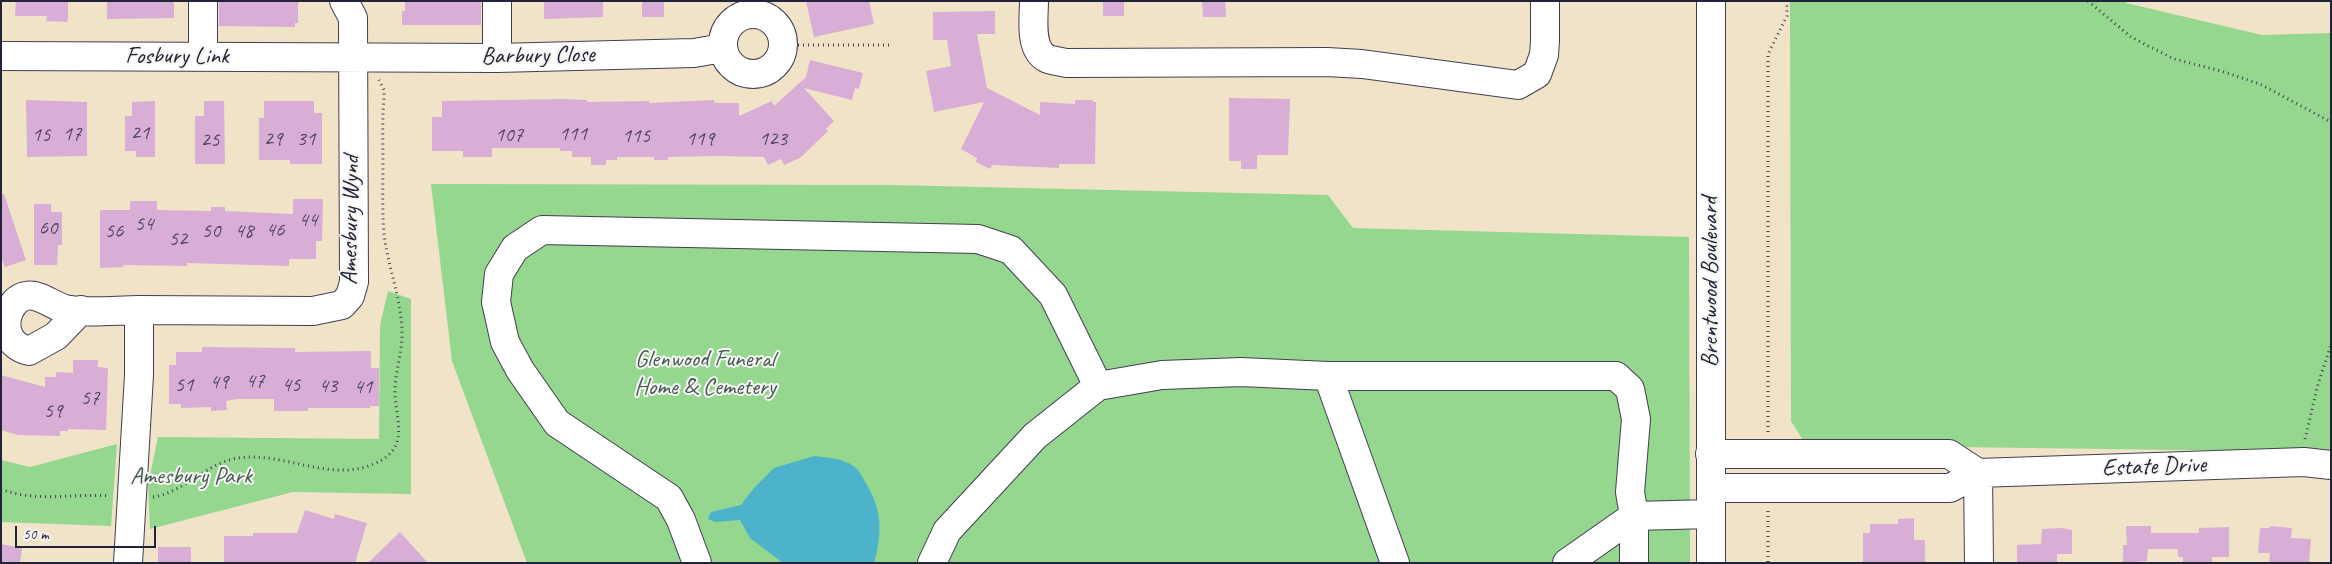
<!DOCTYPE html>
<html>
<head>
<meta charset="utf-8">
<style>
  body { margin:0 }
  #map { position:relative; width:2332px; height:564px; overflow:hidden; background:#f0e3c8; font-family:Caveat,sans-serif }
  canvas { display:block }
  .frame { position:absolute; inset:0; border:2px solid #22223b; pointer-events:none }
  .scale { position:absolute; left:15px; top:526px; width:141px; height:22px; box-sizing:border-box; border:2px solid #22223b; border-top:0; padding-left:6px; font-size:15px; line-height:18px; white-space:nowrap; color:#22223b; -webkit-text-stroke:4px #f6f6f2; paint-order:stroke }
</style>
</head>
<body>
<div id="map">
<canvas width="2332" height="564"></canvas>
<div class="frame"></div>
<div class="scale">50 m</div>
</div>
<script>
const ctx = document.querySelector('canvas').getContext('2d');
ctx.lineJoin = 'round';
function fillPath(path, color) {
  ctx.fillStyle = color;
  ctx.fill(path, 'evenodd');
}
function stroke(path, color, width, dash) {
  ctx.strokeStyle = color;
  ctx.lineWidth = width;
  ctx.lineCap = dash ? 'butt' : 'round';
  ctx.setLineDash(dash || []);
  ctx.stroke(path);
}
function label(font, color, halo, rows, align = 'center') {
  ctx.font = font + ' Caveat,sans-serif';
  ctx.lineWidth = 4;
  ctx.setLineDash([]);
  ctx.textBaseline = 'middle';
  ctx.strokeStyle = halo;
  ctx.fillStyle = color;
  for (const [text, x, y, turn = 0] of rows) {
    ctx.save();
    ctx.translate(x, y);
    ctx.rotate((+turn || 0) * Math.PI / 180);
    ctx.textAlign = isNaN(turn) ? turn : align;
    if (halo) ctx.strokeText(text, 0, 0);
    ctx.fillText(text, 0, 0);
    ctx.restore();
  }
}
const green = new Path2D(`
  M1790,1H2126V3L2262,35L2331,33V452L1806,445L1791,421Z
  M431,184L892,185L1328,195L1353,228L1689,237L1690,563H527L452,361Z
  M388,291L411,299V494L293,492L150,529L148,485L158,437L379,439L380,326Z
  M117,444L111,526L1,522V460L30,467Z`);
const water = new Path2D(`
  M814,456C829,458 843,458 855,467C859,470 862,476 864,480C882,508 883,531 874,563H783L750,538L740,520L715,522L708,519L711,512L741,505L754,488L774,468Z`);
const building = new Path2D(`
  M16,1H68V18L67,22L46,21L47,16H15Z
  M107,1H174V18L107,19Z
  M219,1H298V23H295V27L219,26Z
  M405,1H481V25H402V11H405Z
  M544,1H603V17L544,19Z
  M642,1H664V17H642Z
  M806,1H869L874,24L814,37Z
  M1103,1H1124V16H1103Z
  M1202,1H1225L1226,17H1203Z
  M995,11V34H977L987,88L1040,115V102L1075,104V100H1093V102H1096L1095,164H1059V168L992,165L990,169L976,162L977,158L961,149L984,102L934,112L926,71L951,66L947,40H933V12Z
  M810,60L863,73L859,89L855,88L852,100L804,88L834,121L826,129L828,131L800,158L784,165L781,159L768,165L764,157L718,156L668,157V160H654V157H617V160H606V165H591V157H572V151H560V148H492V157H463V151H432V117H442V101L564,99L587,100V102L649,101V103L714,100V103H739V116L772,101L774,106L806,77Z
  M1229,98L1290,99L1288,155H1257V169H1241V161H1229Z
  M26,100L87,102V156L27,157Z
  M155,101V157H136V151H125V116H132V102Z
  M204,101H224L225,164H195V116H204Z
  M264,101H314V113H322V164H290V160H259V118H264Z
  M1,194H4L26,260L5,267L1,257Z
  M293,199H323L322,241H316V259H289V266L187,263V266L123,265V267L100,268V210H130V201H157V210L211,211V207H225V211L293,214Z
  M34,204H51V212H62V245H58L57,265H34Z
  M202,347L295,348V352L371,351V368H379V406H370V408H308V411H274V399H237L226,401L227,410L211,411V407L181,408V404H169V365H176V352H202Z
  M73,360H98V367L108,368L106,430L68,429V431H60V436L18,435L1,430V375L45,387V377H56V372L73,373Z
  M305,510L334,519L335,514L367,523L355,563H224V536H253V533H297Z
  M1914,518V540H1925V562H1863V533H1870V524H1898V519Z
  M2126,526H2151V533H2199V528L2229,527V557H2212V563H2183V557H2178V549H2148L2147,561L2123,563V545H2127Z
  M2270,526L2292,528L2291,538L2311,539L2309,563H2269L2270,553H2258L2260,528H2270Z
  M2062,528L2072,530V554H2057V563H2017V545L2041,544L2042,529Z
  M400,532L428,563H368Z
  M1,544L22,548L20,563H1Z
  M158,547H191V563H158Z`);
const path = new Path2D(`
  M2088,1L2131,37L2174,59L2221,71L2260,84L2331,122
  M783,45H891
  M1768,432V54L1787,16V1
  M2305,439L2318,384L2331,345
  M1,489C36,503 74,493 110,496
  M153,497C185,492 206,463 238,458C284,451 331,484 376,463C411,447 395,419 395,391C395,371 403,351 402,331C401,298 388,267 384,234C382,210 383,186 383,162C383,141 382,120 384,98V90L379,80
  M1768,511V563`);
const minor = new Path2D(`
  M497,1V58
  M1034,1C1034,18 1029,48 1046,58C1051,61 1060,61 1066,63L1327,62L1362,64L1518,85L1537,74L1544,55L1545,41V1
  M1711,1V563
  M723 44a30 30 0 1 1 60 0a30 30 0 1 1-60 0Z
  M1,56L497,58L694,53L723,48
  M203,57V1
  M81,310L56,336L29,351C4,345 0,319 16,301C19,299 22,296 26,296C39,293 53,306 65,309C86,314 117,310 139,310
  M1328,376L1395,563
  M1710,454H1949L1978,473
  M1978,473L1979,563
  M1712,488H1950L1978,473L2304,462L2331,465
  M128,563L139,375V310L313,311L342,305L350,296L354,282L353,18L344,1
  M697,563L681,520L669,498L557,423L520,370L505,342L496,302L499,274L515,248L542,230L978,239L1011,250L1053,295L1098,386
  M932,563L947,531L1035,436L1098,386L1162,375L1241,372L1328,376H1616L1630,389L1636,419L1630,492L1634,516V563
  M1567,563L1634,516L1711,514`);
const numberNames = [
  ["21",140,133],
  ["17",72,134],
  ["111",573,134],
  ["15",41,135],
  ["107",509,135],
  ["115",636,136],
  ["29",273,139],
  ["31",306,139],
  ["119",700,139],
  ["123",773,139],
  ["25",210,140],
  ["44",308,220],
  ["54",144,224],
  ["60",48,228],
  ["46",275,230],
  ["56",114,231],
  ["50",211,231],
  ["48",244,231],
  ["52",178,239],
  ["47",255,381],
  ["49",219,382],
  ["51",184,385],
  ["45",291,385],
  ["43",328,386],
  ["41",363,387],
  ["57",90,398],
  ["59",53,411]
];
const streetNames = [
  ["Barbury Close",538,56,-1],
  ["Fosbury Link",177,57],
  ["Amesbury Wynd",351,220,-89],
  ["Brentwood Boulevard",1711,282,-90],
  ["Estate Drive",2154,467,-2]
];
const parkNames = [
  ["Glenwood Funeral",705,360],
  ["Home & Cemetery",705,388],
  ["Amesbury Park",191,477]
];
fillPath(green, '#95d78e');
fillPath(water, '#4cb3cb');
fillPath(building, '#d9aed6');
stroke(minor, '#413f50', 30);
stroke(path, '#413f50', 3, [1, 4]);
stroke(minor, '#fff', 28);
label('21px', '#504562', null, numberNames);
label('24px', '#22223b', '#f6f6f2', streetNames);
label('24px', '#445854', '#f6f6f2', parkNames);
</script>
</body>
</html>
